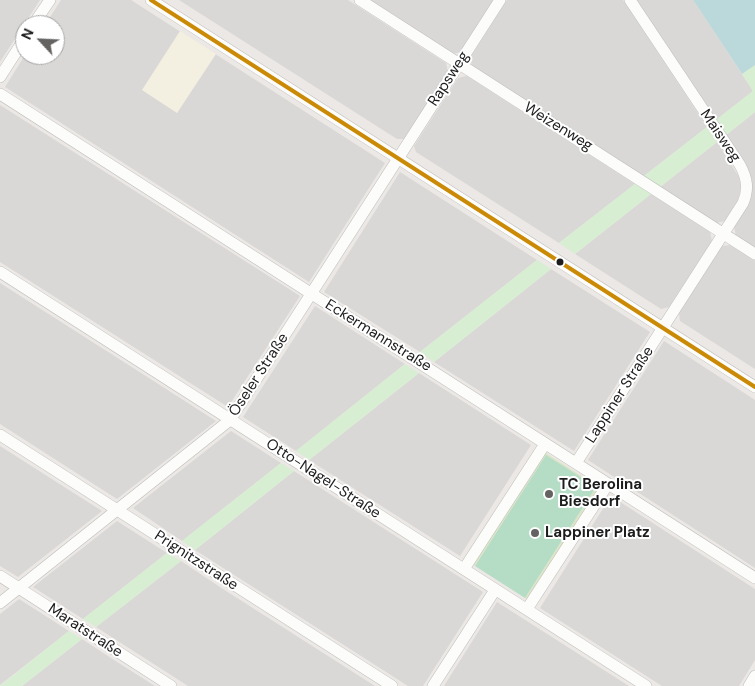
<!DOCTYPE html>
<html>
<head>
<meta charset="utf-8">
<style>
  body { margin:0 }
  #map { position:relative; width:755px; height:686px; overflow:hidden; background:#ebe8e5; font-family:"DM Sans",sans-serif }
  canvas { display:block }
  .north { position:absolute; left:15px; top:15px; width:50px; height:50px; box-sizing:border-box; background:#fff; border:1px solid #a4a4a4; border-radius:50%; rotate:295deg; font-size:14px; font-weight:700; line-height:20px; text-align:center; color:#1c1c1c }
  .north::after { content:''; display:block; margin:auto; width:18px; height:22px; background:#646362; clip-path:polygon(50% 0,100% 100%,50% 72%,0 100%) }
</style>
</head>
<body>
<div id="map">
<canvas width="755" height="686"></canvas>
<div class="north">N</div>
</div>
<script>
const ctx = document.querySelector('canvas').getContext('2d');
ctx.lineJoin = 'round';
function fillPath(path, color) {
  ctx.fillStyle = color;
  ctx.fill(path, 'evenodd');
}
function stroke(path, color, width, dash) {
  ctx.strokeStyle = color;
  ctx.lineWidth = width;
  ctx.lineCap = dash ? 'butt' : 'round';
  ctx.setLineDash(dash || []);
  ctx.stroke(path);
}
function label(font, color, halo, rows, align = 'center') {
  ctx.font = font + ' "DM Sans",sans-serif';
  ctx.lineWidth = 4;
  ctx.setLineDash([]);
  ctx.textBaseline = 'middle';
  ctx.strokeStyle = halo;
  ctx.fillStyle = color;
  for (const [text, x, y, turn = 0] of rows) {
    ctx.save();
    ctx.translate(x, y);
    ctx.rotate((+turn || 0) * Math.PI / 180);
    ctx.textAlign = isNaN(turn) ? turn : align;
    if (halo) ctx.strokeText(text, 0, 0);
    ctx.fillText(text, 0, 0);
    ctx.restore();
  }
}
const residential = new Path2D(`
  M0,0H40L0,62Z
  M61,0H131L385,163L309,282L5,87L25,55H55V25H45Z
  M179,0H348L446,63L448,72L405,139H397Z
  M369,0H493L461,52L452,54Z
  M507,0H623L707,127L644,176L472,66L470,58Z
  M636,0H693L753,91L716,120Z
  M466,76H467L635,184L559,243L416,152L414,146L458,78Z
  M0,105L300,296L228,407L0,262Z
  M755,112V247L736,235L734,227L751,198L752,180L747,167L726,135Z
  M717,142L739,177L741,189L738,200L725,221L716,223L660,187Z
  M400,172L537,260L420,352L324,292Z
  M651,194L710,232L712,241L669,307L661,309L575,254Z
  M730,245L755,260V369L680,321L679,313L722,246Z
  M551,269L650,332L574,451L434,362Z
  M0,283L127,364L216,421L117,499L0,424Z
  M315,306L405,364L296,451L243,417Z
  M664,341L755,400V568L588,460Z
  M419,373L531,445L460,556L309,460Z
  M231,431L281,463L182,541L133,508Z
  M0,446L102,511L18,577L0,566Z
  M294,471L483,592L423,686H408L195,550Z
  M611,496L755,589V660L739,686H662L540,608Z
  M117,521L167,553L83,619L33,587Z
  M181,561L223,589L375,686H188L96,627Z
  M19,599L69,631L0,685V614Z
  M497,602L577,653L629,686H444Z
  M82,639L114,660L155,686H22Z`);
const education = new Path2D(`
  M180,31L216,54L177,113L142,90Z`);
const grass = new Path2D(`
  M543,451L601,489L529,601L525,598L596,487L539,466L475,566L470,563Z`);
const park = new Path2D(`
  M755,65V112L726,135L716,120L753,91L742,74Z
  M707,127L717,142L660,187L644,176Z
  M635,184L651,194L575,254L559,243Z
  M537,260L551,269L434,362L420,352Z
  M405,364L419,373L309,460L296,451Z
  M281,463L294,471L195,550L182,541Z
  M167,553L181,561L96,627L83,619Z
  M69,631L82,639L22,686H0Z`);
const pitch = new Path2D(`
  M546,455L596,487L525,598L475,566Z`);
const water = new Path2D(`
  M693,0H755V65L742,74Z`);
const minor = new Path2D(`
  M151,0L755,387
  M360,0L755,254
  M33,25L50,0
  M0,77L25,38
  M0,94L755,578
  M0,272L646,686
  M0,435L392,686
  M576,463L743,203C749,189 747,178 740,165L630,0
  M464,569L545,444
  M0,576L171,686
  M0,603L230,420L500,0
  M527,609L608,484
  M433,686L495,590
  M749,686L755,676`);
const bus1 = new Path2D(`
  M151,0L755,387`);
const markers = [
  [560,262,4.5,"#1c1c1c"],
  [549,494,5,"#646362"],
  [535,533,5,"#646362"]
];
const streetNames = [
  ["Rapsweg",449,79,-57],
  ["Weizenweg",558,127,32],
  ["Maisweg",720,136,56],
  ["Eckermannstraße",378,336,32],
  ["Öseler Straße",259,375,-57],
  ["Lappiner Straße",620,395,-57],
  ["Otto-Nagel-Straße",323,479,33],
  ["Prignitzstraße",196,561,33],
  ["Maratstraße",85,631,33]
];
const poiNames = [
  ["TC Berolina",559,485],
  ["Biesdorf",559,502],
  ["Lappiner Platz",545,533]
];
fillPath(residential, '#dad8d6');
fillPath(education, '#f4f0e1');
fillPath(grass, '#dce5c6');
fillPath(park, '#d7eed2');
fillPath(pitch, '#b5ddc5');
fillPath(water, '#bbd9da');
stroke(minor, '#bebdbb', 12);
stroke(minor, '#fcfcfb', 11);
stroke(bus1, '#cb8a06', 4);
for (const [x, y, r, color] of markers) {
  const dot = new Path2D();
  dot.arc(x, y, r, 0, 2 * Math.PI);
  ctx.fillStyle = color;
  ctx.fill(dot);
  stroke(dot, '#fff', 2);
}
label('15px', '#1c1c1c', '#fff', streetNames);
label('bold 15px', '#1c1c1c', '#fff', poiNames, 'left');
</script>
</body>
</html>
